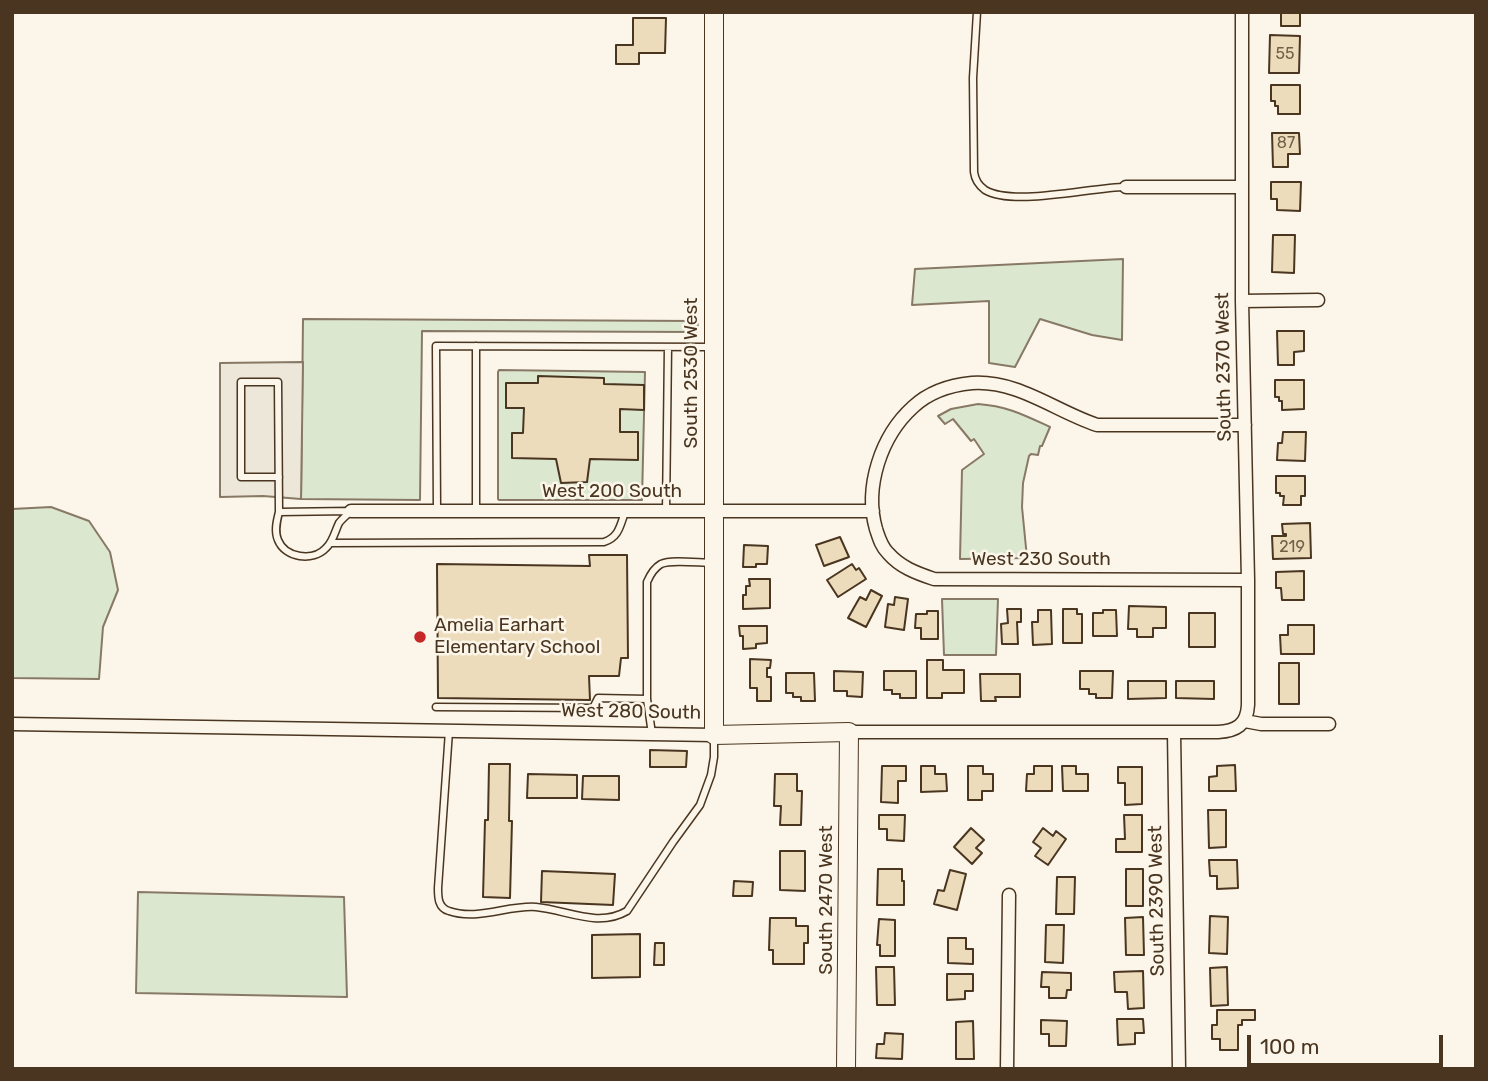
<!DOCTYPE html>
<html>
<head>
<meta charset="utf-8">
<style>
  body { margin:0 }
  #map { position:relative; width:1488px; height:1081px; overflow:hidden; background:#fbf6e9; font-family:Rubik,sans-serif }
  canvas { display:block }
  .frame { position:absolute; inset:0; border:14px solid #4a3520; pointer-events:none }
  .scale { position:absolute; left:1247px; top:1035px; width:196px; height:32px; box-sizing:border-box; border:4px solid #4a3520; border-top:0; padding-left:9px; font-size:21px; line-height:24px; white-space:nowrap; color:#4a3520; -webkit-text-stroke:5px #fbf6e9; paint-order:stroke }
</style>
</head>
<body>
<div id="map">
<canvas width="1488" height="1081"></canvas>
<div class="frame"></div>
<div class="scale">100 m</div>
</div>
<script>
const ctx = document.querySelector('canvas').getContext('2d');
ctx.lineJoin = 'round';
function fillPath(path, color) {
  ctx.fillStyle = color;
  ctx.fill(path, 'evenodd');
}
function stroke(path, color, width, dash) {
  ctx.strokeStyle = color;
  ctx.lineWidth = width;
  ctx.lineCap = dash ? 'butt' : 'round';
  ctx.setLineDash(dash || []);
  ctx.stroke(path);
}
function label(font, color, halo, rows, align = 'center') {
  ctx.font = font + ' Rubik,sans-serif';
  ctx.lineWidth = 5;
  ctx.setLineDash([]);
  ctx.textBaseline = 'middle';
  ctx.strokeStyle = halo;
  ctx.fillStyle = color;
  for (const [text, x, y, turn = 0] of rows) {
    ctx.save();
    ctx.translate(x, y);
    ctx.rotate((+turn || 0) * Math.PI / 180);
    ctx.textAlign = isNaN(turn) ? turn : align;
    if (halo) ctx.strokeText(text, 0, 0);
    ctx.fillText(text, 0, 0);
    ctx.restore();
  }
}
const green = new Path2D(`
  M1123,259L1122,340L1092,335L1040,319L1015,367L989,363V301L912,305L915,269Z
  M303,319L698,321L697,332L422,331L420,500L301,499Z
  M499,370L645,372L642,500H499L498,499V372Z
  M978,404C1007,406 1024,415 1050,427L1042,446H1040L1038,455L1031,454L1029,456L1023,483L1022,507L1027,558L960,559L962,470L984,454L974,439L971,441L953,419L945,424L938,416L951,409Z
  M51,507L89,521L110,552L118,590L103,627L99,679L12,678V509Z
  M942,599H998L996,655H944Z
  M138,892L344,897L347,997L136,993Z`);
const parking = new Path2D(`
  M303,362L301,499L263,496L220,497V363Z`);
const building = new Path2D(`
  M1281,12H1300V26H1281Z
  M633,18H666L665,53H639V64H616V45H633Z
  M1270,35L1300,36L1299,73H1269Z
  M1271,85H1300V114H1278V106H1275V101H1271Z
  M1272,133H1299L1300,154H1288V167H1273Z
  M1271,182H1301L1300,211L1277,210V199H1271Z
  M1273,235H1295L1294,273L1272,272Z
  M1277,331H1304V351L1294,352V365H1278Z
  M538,376L604,378V384L644,385V410L620,409V432H638V460L590,459L587,482L561,483L556,459L512,458V433H523L524,408H506V383H538Z
  M1275,380H1304V409L1282,410V401H1279V397H1275Z
  M1283,432H1306L1305,461L1277,460L1278,443H1282Z
  M1276,476H1305V496H1301V505H1283L1284,496H1280V493H1276Z
  M1310,523L1311,558L1273,559L1272,536H1286V534H1283L1282,524Z
  M840,537L849,557L824,566L816,545Z
  M744,545L768,546L767,564H756V567H743Z
  M589,555H627L628,658H621L619,676H589L590,700L438,698L437,564L590,566Z
  M852,564L856,570L859,568L866,579L838,597L827,580Z
  M1304,571V600H1282L1281,588H1276V572Z
  M749,579H770V608L743,609V595H746V586H750Z
  M871,590L882,596L866,627L848,618L860,597L866,600Z
  M895,597L908,599L904,630L885,627L888,604L894,605Z
  M1129,606L1166,607V628H1153V637H1137V629H1128Z
  M1007,609H1021V622H1017L1018,644H1002L1001,624L1008,623Z
  M1063,609H1077V614H1082V643H1063Z
  M1038,610H1051L1052,644L1033,645L1032,622H1038Z
  M1103,610H1116L1117,636H1093V613H1103Z
  M927,611H938V639H921V628H915L916,614H927Z
  M1189,613H1215V647H1189Z
  M1288,625H1314V654H1281L1280,635H1288Z
  M739,626H767V643L756,644V648L743,649V636H740Z
  M750,659L771,660L770,668H767V677H771V701H757V688H750Z
  M927,660H943V670H964V693H942V698H927Z
  M1279,663H1299V704H1279Z
  M834,671L863,672L862,697L847,696V691H834Z
  M884,671H916V698H900V694H892V690H884Z
  M1080,671H1113L1112,698H1096V694H1089V689H1080Z
  M786,673H814L815,701H801V697H793V693H786Z
  M980,674H1020V697H995L996,701H981Z
  M1128,681H1166V698L1128,699Z
  M1176,681H1214V699L1176,698Z
  M650,750L687,751L686,767H650Z
  M489,764H510L509,821H512L510,898L483,897L485,820H488Z
  M1235,765L1236,791H1209V777L1217,776V766Z
  M882,766H906V781H898V803L881,802Z
  M921,766H935V774H946L947,791L921,792Z
  M968,766H983V774H993V791H982V800H968Z
  M1034,766H1052V791H1026L1027,774H1034Z
  M1062,766H1076V774H1088V791H1063Z
  M1118,767H1142V804L1125,805V783H1118Z
  M528,774L577,775V798H527Z
  M775,774H797V791H802L801,825H780L781,806H774Z
  M583,776H619V800L582,799Z
  M1208,810H1226V847L1209,848Z
  M879,815H905L904,841L887,840V829H879Z
  M1124,815H1142V852H1116V839H1125Z
  M971,828L984,840L976,848L982,853L972,864L954,847Z
  M1043,828L1053,836L1056,831L1066,839L1048,865L1035,856L1041,848L1033,842Z
  M780,851H805V891L780,890Z
  M1209,860H1237L1238,888L1217,889V876H1210Z
  M878,869H902V881H904V905H877Z
  M1126,869H1143V906H1126Z
  M950,870L966,874L957,910L934,904L938,890L944,891Z
  M542,871L615,874L613,905L541,902Z
  M1057,877H1075L1074,914H1056Z
  M734,881L753,882L752,896H733Z
  M1210,916L1228,917L1227,954L1209,953Z
  M1143,917L1144,955H1126L1125,918Z
  M770,918H796V926H808V943H804V964H773V950H769Z
  M879,919L895,920V956H880V945H877Z
  M1046,925H1064L1063,963L1045,962Z
  M640,934V977L592,978V935Z
  M948,938H966V949H973V964L948,963Z
  M655,943H664V965H654Z
  M876,967H894L895,1005H877Z
  M1227,967L1228,1005L1211,1006L1210,968Z
  M1143,971L1144,1008L1128,1009L1127,992H1115L1114,972Z
  M1042,972L1071,973V990H1067L1066,998H1049V987H1041Z
  M947,974H973V991H965V999L947,1000Z
  M1217,1010H1255V1020H1242V1025H1238V1050H1220V1039H1212V1025H1217Z
  M1117,1019H1143L1144,1033H1135V1044L1118,1045Z
  M1041,1020L1067,1021L1066,1046H1049V1034H1041Z
  M973,1021L974,1059H956V1022Z
  M885,1033L903,1034L902,1059L876,1058L877,1044H884Z`);
const lane = new Path2D(`
  M977,12L973,78L974,172C975,180 978,185 985,190C1014,207 1091,187 1126,187
  M476,346V511
  M279,477H241V382H278L279,512C277,520 274,531 278,540C285,558 313,562 326,548C333,542 335,531 339,523C342,519 347,515 351,511
  M437,511L436,346L711,347
  M279,512L350,511
  M666,512L668,347
  M330,543L604,542C619,537 620,526 625,512
  M647,699L652,734
  M436,707L593,708L598,698L647,699V582C650,575 654,568 661,564C671,559 699,563 712,563
  M449,731L438,888C438,897 438,908 449,911C477,921 508,905 536,907C567,910 598,928 627,911L673,842L700,805L711,775L714,757V738`);
const street = new Path2D(`
  M1126,187H1241
  M1242,301L1318,300
  M1245,425H1097C1055,411 1018,380 972,383C951,385 929,392 913,407C881,436 864,487 876,529C879,538 881,546 888,553C900,567 916,573 934,579L1248,580
  M351,511H873
  M1245,721L1261,724H1329
  M12,724L714,735
  M849,732H1218C1236,731 1247,725 1248,705V580L1242,301V12
  M1174,732L1179,1069
  M1007,1069L1009,895`);
const secondary = new Path2D(`
  M714,12V735L849,732L846,1069`);
const markers = [
  [420,637,7,"#c62828"]
];
const numberNames = [
  ["55",1285,54],
  ["87",1286,143],
  ["219",1292,547]
];
const streetNames = [
  ["South 2370 West",1224,367,-91],
  ["South 2530 West",692,373,-90],
  ["West 200 South",612,492],
  ["West 230 South",1041,560],
  ["West 280 South",631,712,1],
  ["South 2470 West",827,900,-90],
  ["South 2390 West",1157,901,-91]
];
const poiNames = [
  ["Amelia Earhart",434,626],
  ["Elementary School",434,648]
];
fillPath(green, '#dce7d0');
stroke(green, '#887966', 2);
fillPath(parking, '#ede7d9');
stroke(parking, '#887966', 2);
fillPath(building, '#ecdcbc');
stroke(building, '#4a3520', 2);
stroke(lane, '#4a3520', 9);
stroke(street, '#4a3520', 15);
stroke(secondary, '#4a3520', 20);
stroke(lane, '#fbf6e9', 6);
stroke(street, '#fbf6e9', 12);
stroke(secondary, '#fbf6e9', 18);
for (const [x, y, r, color] of markers) {
  const dot = new Path2D();
  dot.arc(x, y, r, 0, 2 * Math.PI);
  ctx.fillStyle = color;
  ctx.fill(dot);
  stroke(dot, '#fbf6e9', 2.5);
}
label('16px', '#725f47', null, numberNames);
label('19px', '#4a3520', '#fbf6e9', streetNames);
label('19px', '#4a3520', '#fbf6e9', poiNames, 'left');
</script>
</body>
</html>
